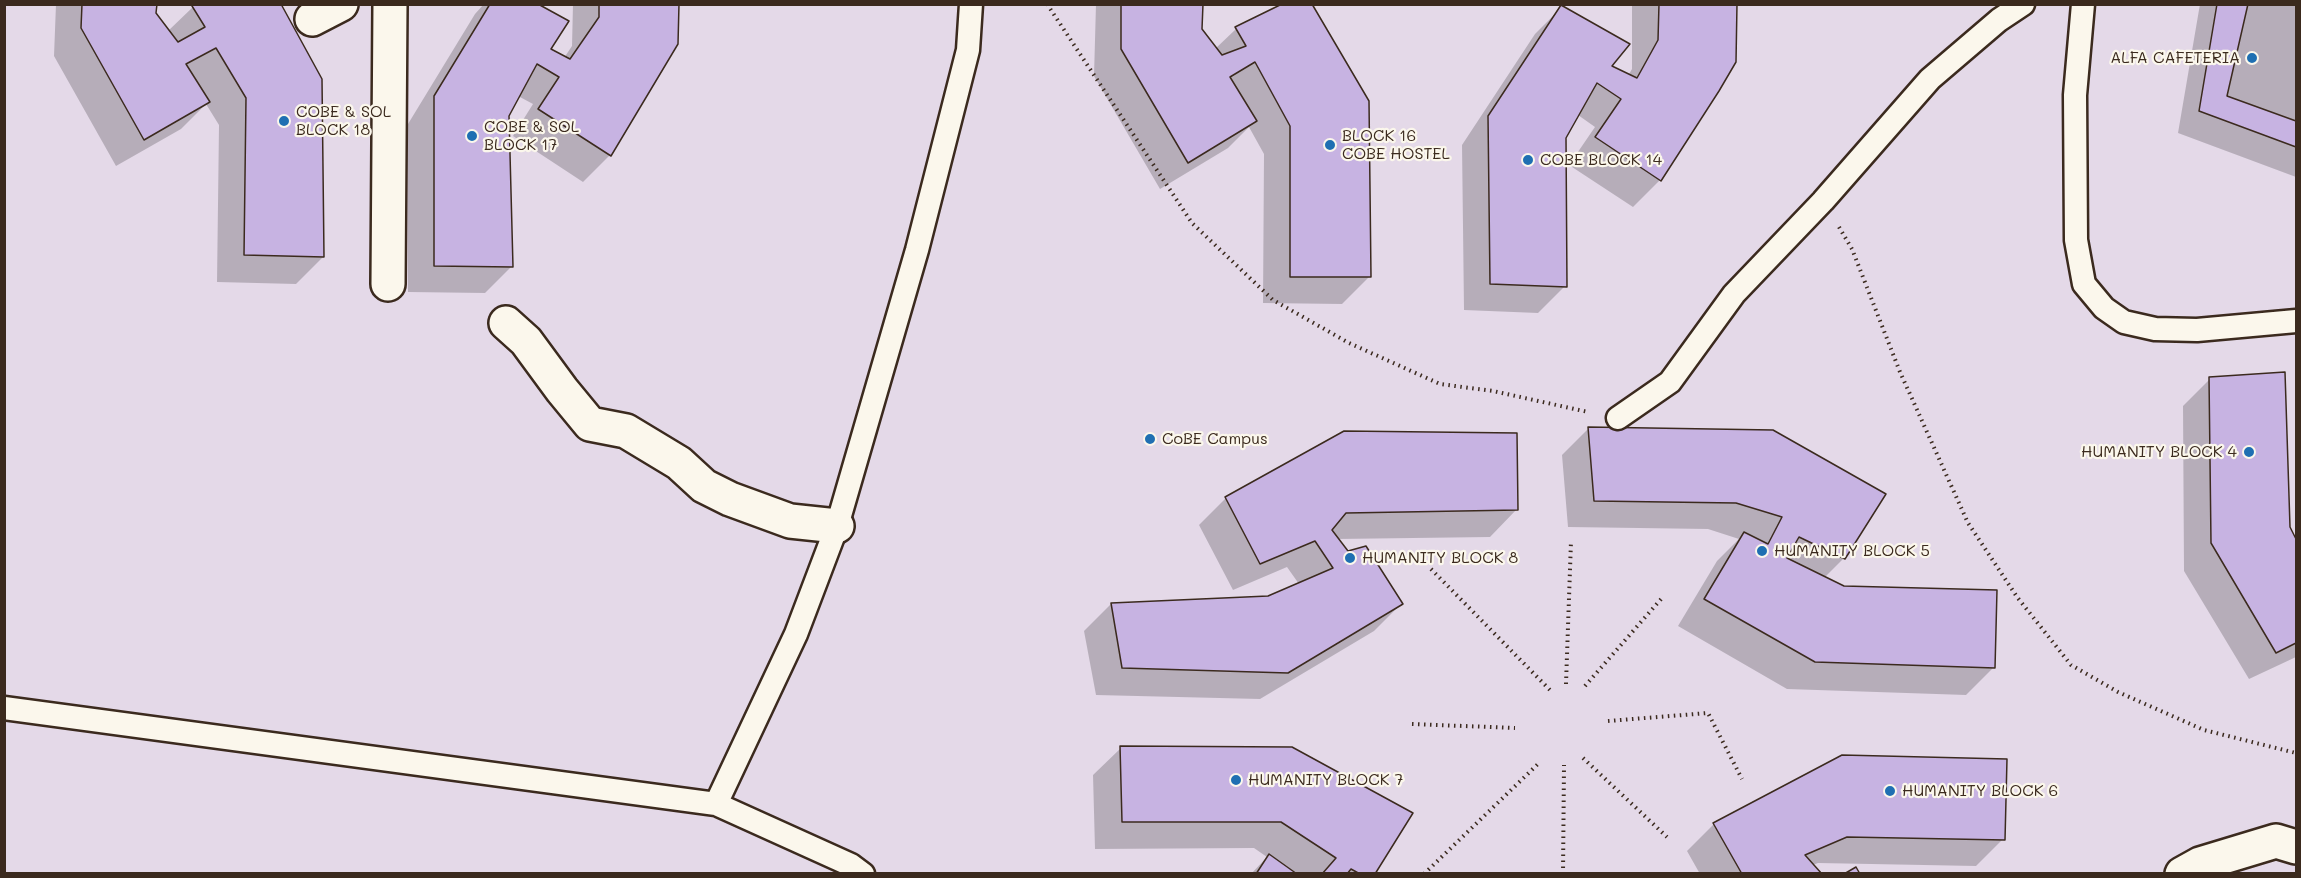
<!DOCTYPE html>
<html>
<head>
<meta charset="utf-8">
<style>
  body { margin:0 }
  #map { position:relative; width:2301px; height:878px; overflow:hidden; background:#f1e9ea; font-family:Mali,sans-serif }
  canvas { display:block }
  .frame { position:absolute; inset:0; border:6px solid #3b2a1e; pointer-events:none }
</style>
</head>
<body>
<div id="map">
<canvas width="2301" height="878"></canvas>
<div class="frame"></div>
</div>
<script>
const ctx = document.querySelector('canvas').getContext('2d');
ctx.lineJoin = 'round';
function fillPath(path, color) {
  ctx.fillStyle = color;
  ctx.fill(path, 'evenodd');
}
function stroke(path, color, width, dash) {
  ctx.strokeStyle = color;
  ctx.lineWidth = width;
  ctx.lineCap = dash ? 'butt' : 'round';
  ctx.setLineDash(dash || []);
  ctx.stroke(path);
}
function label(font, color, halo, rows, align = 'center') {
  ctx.font = font + ' Mali,sans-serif';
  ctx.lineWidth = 4.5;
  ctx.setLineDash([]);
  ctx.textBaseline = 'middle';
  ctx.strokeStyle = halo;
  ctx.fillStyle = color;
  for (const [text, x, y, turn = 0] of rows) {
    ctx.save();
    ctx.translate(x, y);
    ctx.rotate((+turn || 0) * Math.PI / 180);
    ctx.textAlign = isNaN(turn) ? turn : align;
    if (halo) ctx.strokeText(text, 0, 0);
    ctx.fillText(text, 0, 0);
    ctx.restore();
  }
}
const built = new Path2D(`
  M5,5H2296V873L5,874Z`);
const shadow = new Path2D(`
  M56,4H155V14L168,31L193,7L279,4L323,257L296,284L217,282L219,125L206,104L181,129L116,166L54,56Z
  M484,4H535L549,49L564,58L572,46L573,4H677L610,155L583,182L513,136L533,104L518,96L508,115L512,266L485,293L408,292V124L475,14Z
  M1096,4H1201L1200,29L1215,49L1236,29L1285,4L1369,277L1342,304L1263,303L1264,154L1249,127L1228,148L1160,189L1094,76Z
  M1632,4H1735L1698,122L1660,180L1633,207L1569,165L1595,127L1578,115L1565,138V286L1538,313L1464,310L1462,145L1535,34L1562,7L1609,67L1628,76L1632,69Z
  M2200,4H2296V177L2178,133Z
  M2210,379L2296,541V657L2249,679L2184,571L2183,406Z
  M1589,428L1773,432L1844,558L1824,578L1993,668L1966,695L1787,689L1678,626L1717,561L1739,539L1708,529L1568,527L1562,455Z
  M1226,498L1517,509L1490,537L1337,539L1347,553L1401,604L1374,631L1260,699L1096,695L1084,631L1111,604L1269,597L1299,584L1287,567L1233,590L1199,525Z
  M1121,748H1292L1373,874H1251L1267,857L1254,848L1095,849L1093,775Z
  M1714,824L2003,839L1976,866L1818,863L1813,865L1820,874H1700L1687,851Z`);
const building = new Path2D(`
  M82,4H157L156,13L178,42L205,27L192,6L194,4H281L322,79L324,257L244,255L246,98L216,48L186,64L210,102L144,140L81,28Z
  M490,4H538L569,21L551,49L570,59L599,17V4H679L678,44L611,156L538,109L559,77L537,64L509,116L513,267L434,266V96Z
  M1121,4H1203L1202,29L1222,55L1246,46L1235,27L1282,4H1312L1369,101L1371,277H1290V126L1255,62L1230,77L1257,121L1188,163L1121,49Z
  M1659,4H1737L1736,62L1719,91L1661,181L1595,137L1621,99L1597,83L1566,138L1567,287L1490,284L1488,116L1561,5L1630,44L1612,66L1637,78L1658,40Z
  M2217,4H2296V147L2199,111Z
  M2248,4H2296V121L2227,96Z
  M2285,372L2290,527L2296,539V643L2276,653L2211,543L2209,377Z
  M1588,427L1773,430L1886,494L1845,559L1799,537L1787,558L1844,586L1997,590L1995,668L1815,662L1704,599L1744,532L1768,544L1782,517L1736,503L1594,501Z
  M1344,431L1517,433L1518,510L1346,513L1332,530L1348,551L1366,546L1403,604L1288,673L1122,668L1111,603L1268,596L1333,568L1315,541L1260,564L1225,497Z
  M1120,746L1292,747L1413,813L1375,874H1360L1351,869L1347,874H1322L1336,858L1281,822H1122Z
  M1842,755L2007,759L2005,840L1847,837L1805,855L1822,874H1742L1713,823Z
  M1269,854L1297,874H1256Z
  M1856,867L1860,874H1844Z`);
const path = new Path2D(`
  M1047,4L1192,223L1273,300L1349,343L1440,384L1493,391L1588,412
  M1839,227L1852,249L1900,372L1968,523L2017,597L2071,665L2118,692L2204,730L2296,753
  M1431,569L1550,690
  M1566,684L1571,541
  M1585,686L1662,598
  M1608,721L1708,713L1742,779
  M1412,724L1515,728
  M1583,758L1667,837
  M1424,874L1539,763
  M1563,874L1564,765`);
const service = new Path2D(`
  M2083,4L2075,95L2076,240L2084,284L2104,308L2124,322L2155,329L2197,330L2296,321
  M1618,418L1670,382L1734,294L1823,201L1930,79L1999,20L2023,4
  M4,708L716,804L851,865L863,874
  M716,804L796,634L837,526L917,250L968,50L971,4`);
const pedestrian = new Path2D(`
  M312,19L341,4
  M388,284L390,4
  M506,323L526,341L562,390L590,424L626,431L679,463L704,486L730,499L790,521L837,526`);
const minor = new Path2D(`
  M2182,874L2200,864L2276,841L2296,847`);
const markers = [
  [2252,58,6,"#1f6fb2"],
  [284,121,6,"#1f6fb2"],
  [472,136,6,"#1f6fb2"],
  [1330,145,6,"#1f6fb2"],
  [1528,160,6,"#1f6fb2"],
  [1150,439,6,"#1f6fb2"],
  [2249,452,6,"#1f6fb2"],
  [1762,551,6,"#1f6fb2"],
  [1350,558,6,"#1f6fb2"],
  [1236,780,6,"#1f6fb2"],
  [1890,791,6,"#1f6fb2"]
];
const poiNames = [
  ["ALFA CAFETERIA",2240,58,"right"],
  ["COBE & SOL",296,112],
  ["BLOCK 18",296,130],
  ["COBE & SOL",484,127],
  ["BLOCK 17",484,145],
  ["BLOCK 16",1342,136],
  ["COBE HOSTEL",1342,154],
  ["COBE BLOCK 14",1540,160],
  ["CoBE Campus",1162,439],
  ["HUMANITY BLOCK 4",2237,452,"right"],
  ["HUMANITY BLOCK 5",1774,551],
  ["HUMANITY BLOCK 8",1362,558],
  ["HUMANITY BLOCK 7",1248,780],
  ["HUMANITY BLOCK 6",1902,791]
];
fillPath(built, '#e4d9e8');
fillPath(shadow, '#0003');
fillPath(building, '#c7b3e2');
stroke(building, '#3b2a1e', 1.5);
stroke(service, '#3b2a1e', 27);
stroke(pedestrian, '#3b2a1e', 38);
stroke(minor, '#3b2a1e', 38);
stroke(path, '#3b2a1e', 4, [1.5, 4.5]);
stroke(service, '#fbf7ec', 22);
stroke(pedestrian, '#fbf7ec', 33);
stroke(minor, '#fbf7ec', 33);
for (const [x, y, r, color] of markers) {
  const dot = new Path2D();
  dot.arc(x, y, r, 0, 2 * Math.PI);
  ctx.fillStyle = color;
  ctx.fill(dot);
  stroke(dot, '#fbf7ec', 2);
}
label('16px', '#3b2a1e', '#fbf7ec', poiNames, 'left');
</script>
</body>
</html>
